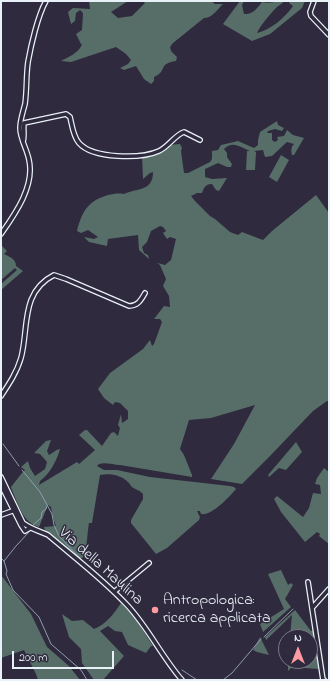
<!DOCTYPE html>
<html>
<head>
<meta charset="utf-8">
<style>
  body { margin:0 }
  #map { position:relative; width:330px; height:681px; overflow:hidden; background:#2f2a3d; font-family:"Indie Flower",sans-serif }
  canvas { display:block }
  .frame { position:absolute; inset:0; border:2px solid #e8f1f8; pointer-events:none }
  .north { position:absolute; left:278px; top:629px; width:40px; height:40px; box-sizing:border-box; background:#2f2a3d; border:1px solid #797a88; border-radius:50%; rotate:0deg; font-size:11px; font-weight:700; line-height:16px; text-align:center; color:#e8f1f8 }
  .north::after { content:''; display:block; margin:auto; width:14px; height:18px; background:#ff9aa2; clip-path:polygon(50% 0,100% 100%,50% 72%,0 100%) }
  .scale { position:absolute; left:12px; top:651px; width:102px; height:18px; box-sizing:border-box; border:2px solid #e8f1f8; border-top:0; padding-left:5px; font-size:12px; line-height:14px; white-space:nowrap; color:#e8f1f8; -webkit-text-stroke:3px #2f2a3d; paint-order:stroke }
</style>
</head>
<body>
<div id="map">
<canvas width="330" height="681"></canvas>
<div class="frame"></div>
<div class="north">N</div>
<div class="scale">200 m</div>
</div>
<script>
const ctx = document.querySelector('canvas').getContext('2d');
ctx.lineJoin = 'round';
function fillPath(path, color) {
  ctx.fillStyle = color;
  ctx.fill(path, 'evenodd');
}
function stroke(path, color, width, dash) {
  ctx.strokeStyle = color;
  ctx.lineWidth = width;
  ctx.lineCap = dash ? 'butt' : 'round';
  ctx.setLineDash(dash || []);
  ctx.stroke(path);
}
function label(font, color, halo, rows, align = 'center') {
  ctx.font = font + ' "Indie Flower",sans-serif';
  ctx.lineWidth = 3;
  ctx.setLineDash([]);
  ctx.textBaseline = 'middle';
  ctx.strokeStyle = halo;
  ctx.fillStyle = color;
  for (const [text, x, y, turn = 0] of rows) {
    ctx.save();
    ctx.translate(x, y);
    ctx.rotate((+turn || 0) * Math.PI / 180);
    ctx.textAlign = isNaN(turn) ? turn : align;
    if (halo) ctx.strokeText(text, 0, 0);
    ctx.fillText(text, 0, 0);
    ctx.restore();
  }
}
const green = new Path2D(`
  M89,1H128L111,12L118,18L132,16L145,3L142,1H211L215,4H223C217,10 212,18 204,18L173,43L170,47L171,51L177,57L176,61C157,64 168,71 154,77V81L151,84L144,79L136,66L124,70L120,68L128,64L131,60L126,54L116,47L71,62L61,61C68,57 79,53 82,44H81L76,34L82,30L83,13L80,10L76,13L75,21L71,24L68,12L73,8L90,9Z
  M240,1H244L242,5L244,14C253,15 257,8 262,2C270,4 276,1 284,1C282,4 279,5 277,7C271,13 259,27 257,33C270,30 285,18 293,6L289,3L290,1H305L302,8L270,34L252,41L223,24Z
  M277,121L278,125L284,128L282,131L275,129L268,131L267,133H272V140L275,142L278,140L277,137L284,136L287,130L293,135L304,138L294,155H292C291,150 291,147 294,144L287,142L272,156L265,157L263,150L254,151L256,152L255,170H246L247,151H250C241,148 233,140 224,149L227,153V157L232,164L231,167H227L218,163L205,169V177L212,179L227,178L219,191L216,190L212,184C206,184 204,187 202,193H197L191,196L195,201L210,216L215,219L230,232L238,235L242,232L263,240L272,231L316,195L329,213V401H327L313,411L270,456L242,484L211,479L234,444L255,405L211,418L189,420L180,449L184,455L192,475V477L120,465C113,465 106,462 99,464L97,466L104,470H117L150,477L230,486L234,487L236,489C229,497 212,516 201,514L200,511H197L200,517L199,520L167,548L156,554L131,523V520L143,499V494C140,490 136,490 132,487C130,485 130,484 128,482C121,475 110,473 100,475L92,523H89C88,528 86,553 85,555C84,557 82,558 80,559L45,530L44,527L56,526L53,518L51,507L48,505L39,527C23,523 18,504 12,490L11,487L22,473L25,470L21,467L28,461L30,468L35,476L45,469L47,462L40,454L34,453L46,441L51,440L47,451L49,455C53,453 55,450 60,449C57,460 50,474 40,481L39,485L77,462L79,464L95,450L79,435L85,430H87L102,446L111,433L114,432L118,436L120,428L118,425L121,414L122,423L128,419V411L120,403L115,402L113,405L104,398L98,389L110,373L143,349L150,340L152,346L154,344L162,322L160,319H154L164,306L170,307L169,296L163,286L166,279L160,265L157,263L165,265L171,260L176,239L170,237L167,239L163,233L166,231L163,227L160,226L151,231L147,242L142,247L144,253L148,255L149,259L139,250L138,235L108,239L107,246L89,242L84,237L94,239L98,237L88,230L81,233L77,231C82,211 88,201 108,195C114,194 117,193 124,194C136,188 153,192 153,172L150,173L143,179L142,156H153L162,153L169,145L180,144L182,148L181,151L184,173H188L210,162L212,159V151L218,150L221,145L238,141L254,148L258,145V140L260,132Z
  M281,155L289,160L277,182L269,177Z
  M1,245L7,251L4,254C10,257 16,259 16,266L23,271L1,290V284L17,270L15,268L1,280Z
  M296,442L302,452L286,470L279,468L269,477L268,475Z
  M324,468L329,472V544L319,536L320,534L317,532L305,542L281,512L274,499L277,496L303,517L309,508L313,493L321,494L320,485L315,484L317,478Z
  M281,570L288,585L291,583L293,585L285,599L291,607L263,632L260,624L284,609L268,574Z
  M1,575L31,614L47,647L69,666L80,680H38L36,674L24,650L1,658Z
  M121,603L135,618L153,646H151L146,653L128,645L122,632L115,631L108,626L100,631L124,656L103,680H94L82,663L81,649L69,637L62,614L72,621L83,620L94,629C106,624 114,614 121,603Z
  M295,610L311,631L313,630L319,668L318,669L292,667L288,671V661H310V637H290L292,615L266,640L265,637Z
  M260,637L269,655L257,652L253,650Z`);
const stream = new Path2D(`
  M3,444L19,466
  M22,470L40,492L52,514L54,525L59,536L80,558
  M33,525L41,518L42,512L46,509L47,506
  M1,558L4,561L7,571L6,574L13,590L39,617L51,644L81,670L87,680
  M4,561L16,546L29,532
  M264,637L293,609
  M182,670L197,680
  M223,680L232,673L261,639`);
const minor = new Path2D(`
  M314,1L310,12L311,16L329,35
  M23,142C25,135 23,130 24,123L66,114L70,117C72,125 73,136 79,143C93,159 141,159 159,151C168,147 175,135 184,132L200,140
  M1,234C15,214 35,186 29,160C27,149 20,139 20,128C20,120 23,112 25,104C27,90 26,76 28,62C31,45 38,15 46,1
  M1,396C9,384 17,372 21,358C29,329 20,292 54,275L66,279L129,306C138,306 141,300 145,293
  M1,477L23,523C31,529 39,531 48,535C75,558 104,580 128,606C149,629 162,657 182,680
  M1,485L21,525L25,531L30,528
  M1,515L15,510
  M308,582L323,680H324
  M114,592L149,563
  M312,608L329,589`);
const markers = [
  [155,610,4,"#ff9aa2"]
];
const streetNames = [
  ["Via della Maulina",100,567,42]
];
const poiNames = [
  ["Antropologica:",163,601],
  ["ricerca applicata",163,619]
];
fillPath(green, '#576d68');
stroke(stream, '#8e9eae', 1);
stroke(minor, '#e8f1f8', 6);
stroke(minor, '#2f2a3d', 3.5);
for (const [x, y, r, color] of markers) {
  const dot = new Path2D();
  dot.arc(x, y, r, 0, 2 * Math.PI);
  ctx.fillStyle = color;
  ctx.fill(dot);
  stroke(dot, '#2f2a3d', 1.5);
}
label('16px', '#e8f1f8', '#2f2a3d', streetNames);
label('16px', '#e8f1f8', '#2f2a3d', poiNames, 'left');
</script>
</body>
</html>
